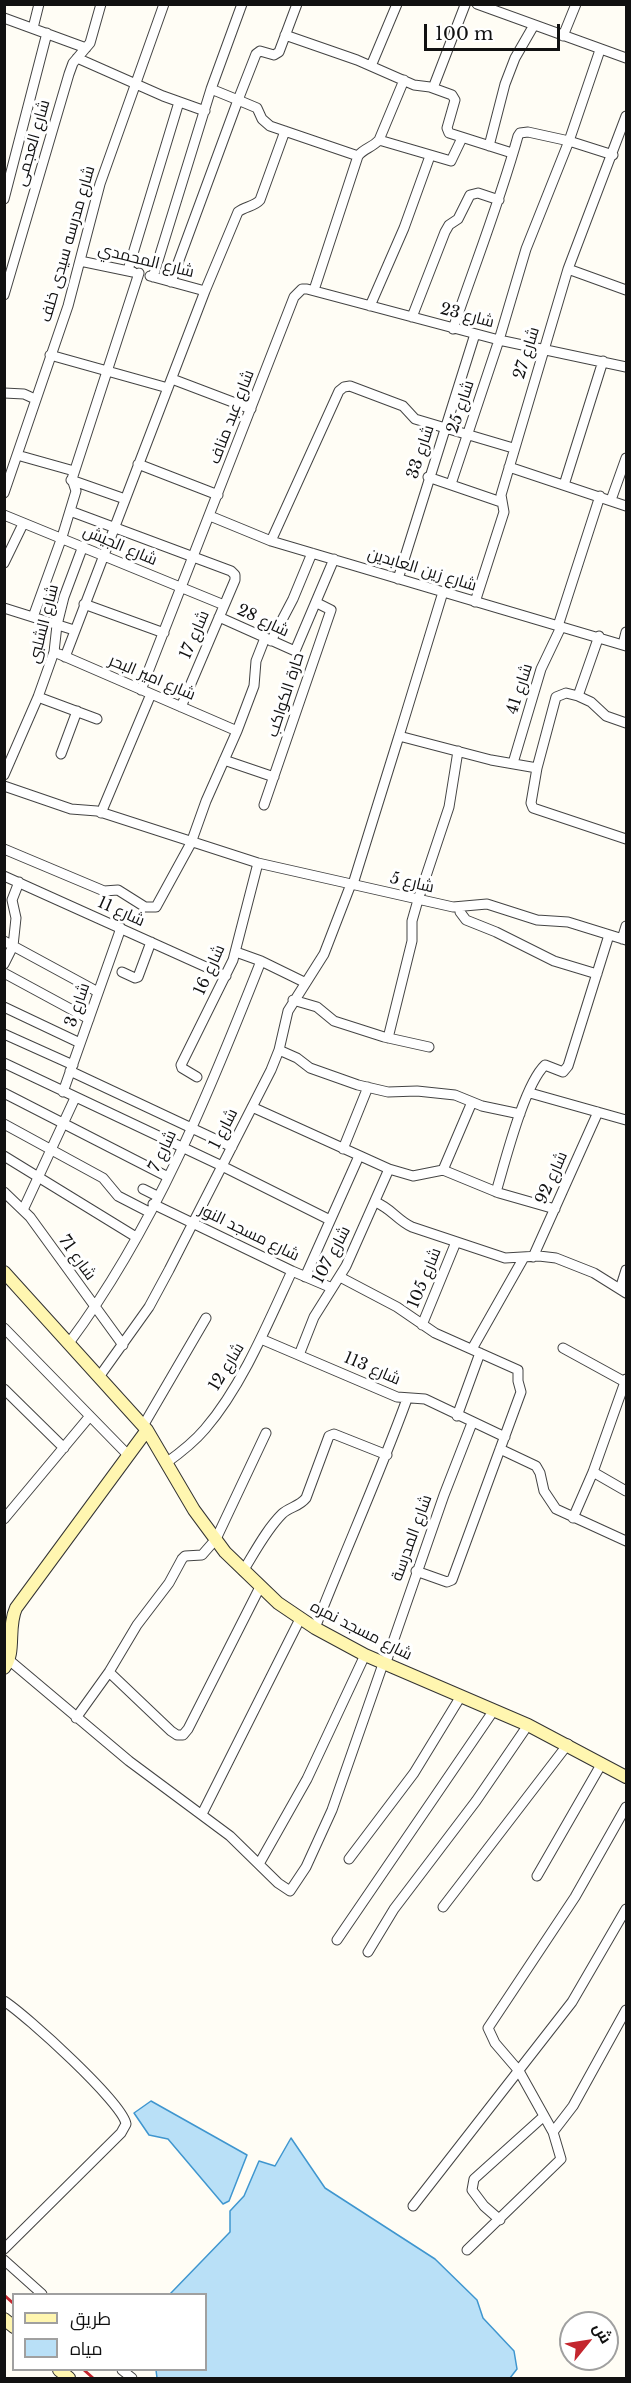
<!DOCTYPE html>
<html>
<head>
<meta charset="utf-8">
<style>
  body { margin:0 }
  #map { position:relative; width:631px; height:2383px; overflow:hidden; background:#fffdf5; font-family:"Libre Baskerville",Cairo,serif }
  canvas { display:block }
  .frame { position:absolute; inset:0; border:6px solid #111; pointer-events:none }
  .legend { position:absolute; left:12px; top:2293px; width:195px; height:78px; box-sizing:border-box; background:#fff; border:2px solid #a0a0a0; margin:0; padding:8px 10px; list-style:none; font-size:18px; color:#111 }
  .legend li { display:flex; align-items:center; gap:12px; height:30px }
  .legend b { width:30px; border:2px solid #a0a0a0 }
  .north { position:absolute; left:559px; top:2311px; width:60px; height:60px; box-sizing:border-box; background:#fff; border:2px solid #a0a0a0; border-radius:50%; rotate:60deg; font-size:16px; font-weight:700; line-height:24px; text-align:center; color:#111 }
  .north::after { content:''; display:block; margin:auto; width:21px; height:27px; background:#c4262e; clip-path:polygon(50% 0,100% 100%,50% 72%,0 100%) }
  .scale { position:absolute; left:424px; top:24px; width:136px; height:27px; box-sizing:border-box; border:3px solid #111; border-top:0; padding-left:8px; font-size:18px; line-height:21px; white-space:nowrap; color:#111; -webkit-text-stroke:4px #fff; paint-order:stroke }
</style>
</head>
<body>
<div id="map">
<canvas width="631" height="2383"></canvas>
<div class="frame"></div>
<ul class="legend">
<li><b style="height:8px;background:#fff6b0"></b>طريق</li>
<li><b style="height:16px;background:#b9e0f7"></b>مياه</li>
</ul>
<div class="north">ش</div>
<div class="scale">100 m</div>
</div>
<script>
const ctx = document.querySelector('canvas').getContext('2d');
ctx.lineJoin = 'round';
function fillPath(path, color) {
  ctx.fillStyle = color;
  ctx.fill(path, 'evenodd');
}
function stroke(path, color, width, dash) {
  ctx.strokeStyle = color;
  ctx.lineWidth = width;
  ctx.lineCap = dash ? 'butt' : 'round';
  ctx.setLineDash(dash || []);
  ctx.stroke(path);
}
function label(font, color, halo, rows, align = 'center') {
  ctx.font = font + ' "Libre Baskerville",Cairo,serif';
  ctx.lineWidth = 6;
  ctx.setLineDash([]);
  ctx.textBaseline = 'middle';
  ctx.strokeStyle = halo;
  ctx.fillStyle = color;
  for (const [text, x, y, turn = 0] of rows) {
    ctx.save();
    ctx.translate(x, y);
    ctx.rotate((+turn || 0) * Math.PI / 180);
    ctx.textAlign = isNaN(turn) ? turn : align;
    if (halo) ctx.strokeText(text, 0, 0);
    ctx.fillText(text, 0, 0);
    ctx.restore();
  }
}
const water = new Path2D(`
  M151,2101L247,2155L229,2201L223,2204L168,2139L149,2135L134,2113Z
  M291,2138L325,2188L435,2259L477,2300L483,2318L514,2351L517,2369L510,2378H157L156,2370H206V2294H170L230,2232V2211L244,2196L259,2161L275,2166Z`);
const street = new Path2D(`
  M477,4L626,58
  M4,18L86,48
  M33,28L39,4
  M285,35L357,60L414,85L430,87L452,95L455,100L447,128L449,133L512,153
  M563,36L576,4
  M77,58L163,96L205,111
  M371,66L397,4
  M433,88L465,5
  M211,89L238,100L256,54L260,51L274,55L279,52L297,4
  M379,140L451,161L462,138
  M489,146L505,84L515,58L534,25
  M4,199L47,33
  M80,261L133,272
  M568,269L626,290
  M128,270L179,102
  M150,276L205,291
  M153,277L211,89L242,4
  M171,282L238,100L257,108L262,119L270,126L358,156
  M314,290L358,156C364,148 372,148 379,140L404,80
  M4,295L69,74L73,63L90,43L101,4
  M370,306L404,228L430,156
  M412,317L445,232L449,225L458,219L470,195L478,193L499,200
  M453,329C475,264 500,201 518,136L520,133L528,132L569,141L600,50
  M50,355L168,388
  M172,379L251,409
  M4,393L24,394L35,399
  M17,455L74,471
  M138,464L218,495
  M509,467L626,506
  M428,477L501,502
  M71,480L125,499
  M451,484L499,340L526,249L569,141L613,155
  M564,485L603,361
  M4,493L68,306L100,184L164,4
  M611,500L626,458
  M70,511L231,571L235,575V580L181,707
  M4,515L224,605
  M210,516L271,541L626,646
  M271,541L339,391L344,387L350,386L403,406L415,419L513,448
  M4,563L23,524
  M398,579L475,334
  M475,602L504,512L501,495L568,269L626,116
  M84,604L164,633
  M4,608L74,630
  M33,617L62,537L76,491L72,479L139,273
  M219,617L295,651L334,559
  M558,626L600,496
  M271,641L293,599L312,553
  M623,644L626,632
  M59,654L237,731
  M65,657L205,291L238,212C245,206 254,207 260,200L285,131
  M141,690L294,297L302,289H307L499,340L626,367
  M578,696L591,702L606,716L626,723
  M38,697L97,719
  M399,736L443,592
  M61,754L77,711
  M224,760L274,777
  M513,763L541,669L561,627
  M537,768L556,697L566,693L578,696L599,636
  M4,775L38,697L54,652L57,625L64,597L83,546
  M4,786L71,809L97,811L258,863L453,907L487,904L537,920L568,922L626,940
  M264,805L331,610L317,603
  M101,813L151,694
  M4,849L104,891L118,890L145,907H156L191,843L206,801L237,731L254,686L256,661L265,638
  M4,876L226,976
  M353,884L399,736L491,760L537,768L531,803L533,808L626,839
  M460,907V912L466,920L496,932L554,961L597,974
  M622,939L626,926
  M4,941L98,992
  M236,952L261,961L304,982
  M4,964L13,946L16,918L12,900L19,882
  M122,972L135,978L138,977L151,942
  M4,973L89,1019
  M293,1000L317,1007L334,1021L384,1037L429,1047
  M4,1007L80,1043
  M4,1034L73,1065
  M388,1038L412,941V921L418,900L449,807L458,751
  M279,1050L297,1058L310,1068L358,1085L388,1092L417,1091L455,1095L482,1106L520,1114
  M4,1063L222,1166L330,1220
  M70,1071L232,1147
  M197,1077L182,1068L181,1065L233,960L258,863
  M63,1092L121,928
  M4,1093L168,1177
  M530,1093L626,1120
  M252,1107L389,1169L413,1176L443,1170L499,1193L555,1209
  M4,1124L103,1178L118,1196L149,1212
  M343,1149L368,1087
  M4,1156L136,1237
  M443,1170L472,1102
  M143,1189L157,1196
  M4,1192L30,1217L123,1345
  M496,1192C505,1162 524,1085 545,1065L563,1072L568,1066L609,935
  M375,1202C391,1208 397,1220 412,1227L505,1258L539,1256L556,1258L594,1273L626,1293
  M153,1204L292,1271L332,1288
  M23,1210L75,1098
  M533,1257L598,1112
  M305,1277L359,1156
  M340,1277L397,1307L435,1333L518,1370V1381L521,1392L452,1580L447,1582L416,1571
  M620,1289L626,1270
  M422,1325L456,1242
  M4,1328L128,1455
  M261,1339L397,1397L425,1399L505,1437
  M69,1343C154,1229 209,1093 261,961
  M563,1348L625,1382
  M472,1349L523,1259
  M299,1355L314,1317L346,1266L389,1169
  M99,1377L149,1307L169,1270L271,1070L279,1050L288,1011L324,954L351,884
  M4,1389L64,1448
  M457,1416L480,1353
  M143,1426L206,1318
  M500,1449L536,1466L540,1473L544,1491L556,1509L626,1541
  M166,1463C180,1453 194,1442 205,1429C242,1386 268,1323 292,1271
  M593,1472L626,1491
  M573,1518L593,1472L626,1379
  M4,1519L90,1416
  M243,1571C255,1552 266,1530 282,1514C289,1507 299,1507 306,1498L329,1436L334,1434L387,1455
  M315,1628C345,1551 379,1476 407,1399
  M9,1660L129,1761L230,1836L278,1883L290,1891L306,1867L332,1810L383,1664
  M385,1665L444,1495L472,1423
  M109,1672L171,1731L177,1735H183L188,1729L260,1587
  M76,1718L109,1672L137,1625L169,1583L182,1559L185,1556L202,1555L216,1539L266,1433
  M626,1807L575,1897L488,2028L495,2043L519,2071L553,2132L573,2106L626,2010
  M202,1814L300,1619
  M349,1859L414,1773L461,1696
  M259,1864L307,1779L365,1655
  M537,1876L602,1763
  M443,1907L568,1744
  M337,1940L494,1710
  M368,1952L394,1909L476,1801L528,1725
  M4,2001C26,2015 123,2103 126,2124L121,2133L4,2249
  M413,2206L572,2002L626,1909
  M500,2220L484,2206L472,2190L474,2179L544,2116
  M467,2250L561,2159L553,2132
  M4,2260L42,2294
  M122,2370L132,2378`);
const secondary = new Path2D(`
  M4,1272L147,1430L194,1510L225,1552L278,1603L315,1628L365,1655L528,1725L626,1777
  M4,1668C16,1653 7,1627 16,1608L147,1430
  M4,2319L14,2327
  M59,2370L69,2378`);
const rail = new Path2D(`
  M4,2295L14,2304
  M84,2370L93,2378`);
const streetNames = [
  ["شارع العجمى",33,143,-74],
  ["شارع مدرسه سيدى خلف",68,244,-74],
  ["شارع المحمدي",146,261,14],
  ["شارع 23",467,316,15],
  ["شارع 27",527,353,-73],
  ["شارع 25",461,407,-72],
  ["شارع عبد مناف",232,417,-69],
  ["شارع 33",421,452,-72],
  ["شارع الجيش",120,546,23],
  ["شارع زين العابدين",422,570,17],
  ["شارع 28",263,621,25],
  ["شارع الشلبى",44,624,-76],
  ["شارع 17",195,635,-67],
  ["شارع امير البحر",152,678,23],
  ["شارع 41",520,689,-72],
  ["حارة الكواكب",286,695,-72],
  ["شارع 5",412,883,13],
  ["شارع 11",121,912,24],
  ["شارع 16",210,970,-66],
  ["شارع 3",78,1005,-71],
  ["شارع 1",224,1129,-63],
  ["شارع 7",163,1151,-65],
  ["شارع 92",552,1178,-66],
  ["شارع مسجد النور",249,1233,26],
  ["شارع 107",332,1255,-62],
  ["شارع 71",77,1258,54],
  ["شارع 105",425,1278,-68],
  ["شارع 12",227,1367,-59],
  ["شارع 113",372,1369,23],
  ["شارع المدرسة",412,1538,-70],
  ["شارع مسجد نمره",361,1631,27]
];
fillPath(water, '#b9e0f7');
stroke(water, '#3f96cf', 1.5);
stroke(street, '#444', 11);
stroke(secondary, '#333', 14);
stroke(street, '#fff', 9);
stroke(secondary, '#fff6b0', 12);
stroke(rail, '#c4262e', 3);
label('16px', '#111', '#fff', streetNames);
</script>
</body>
</html>
